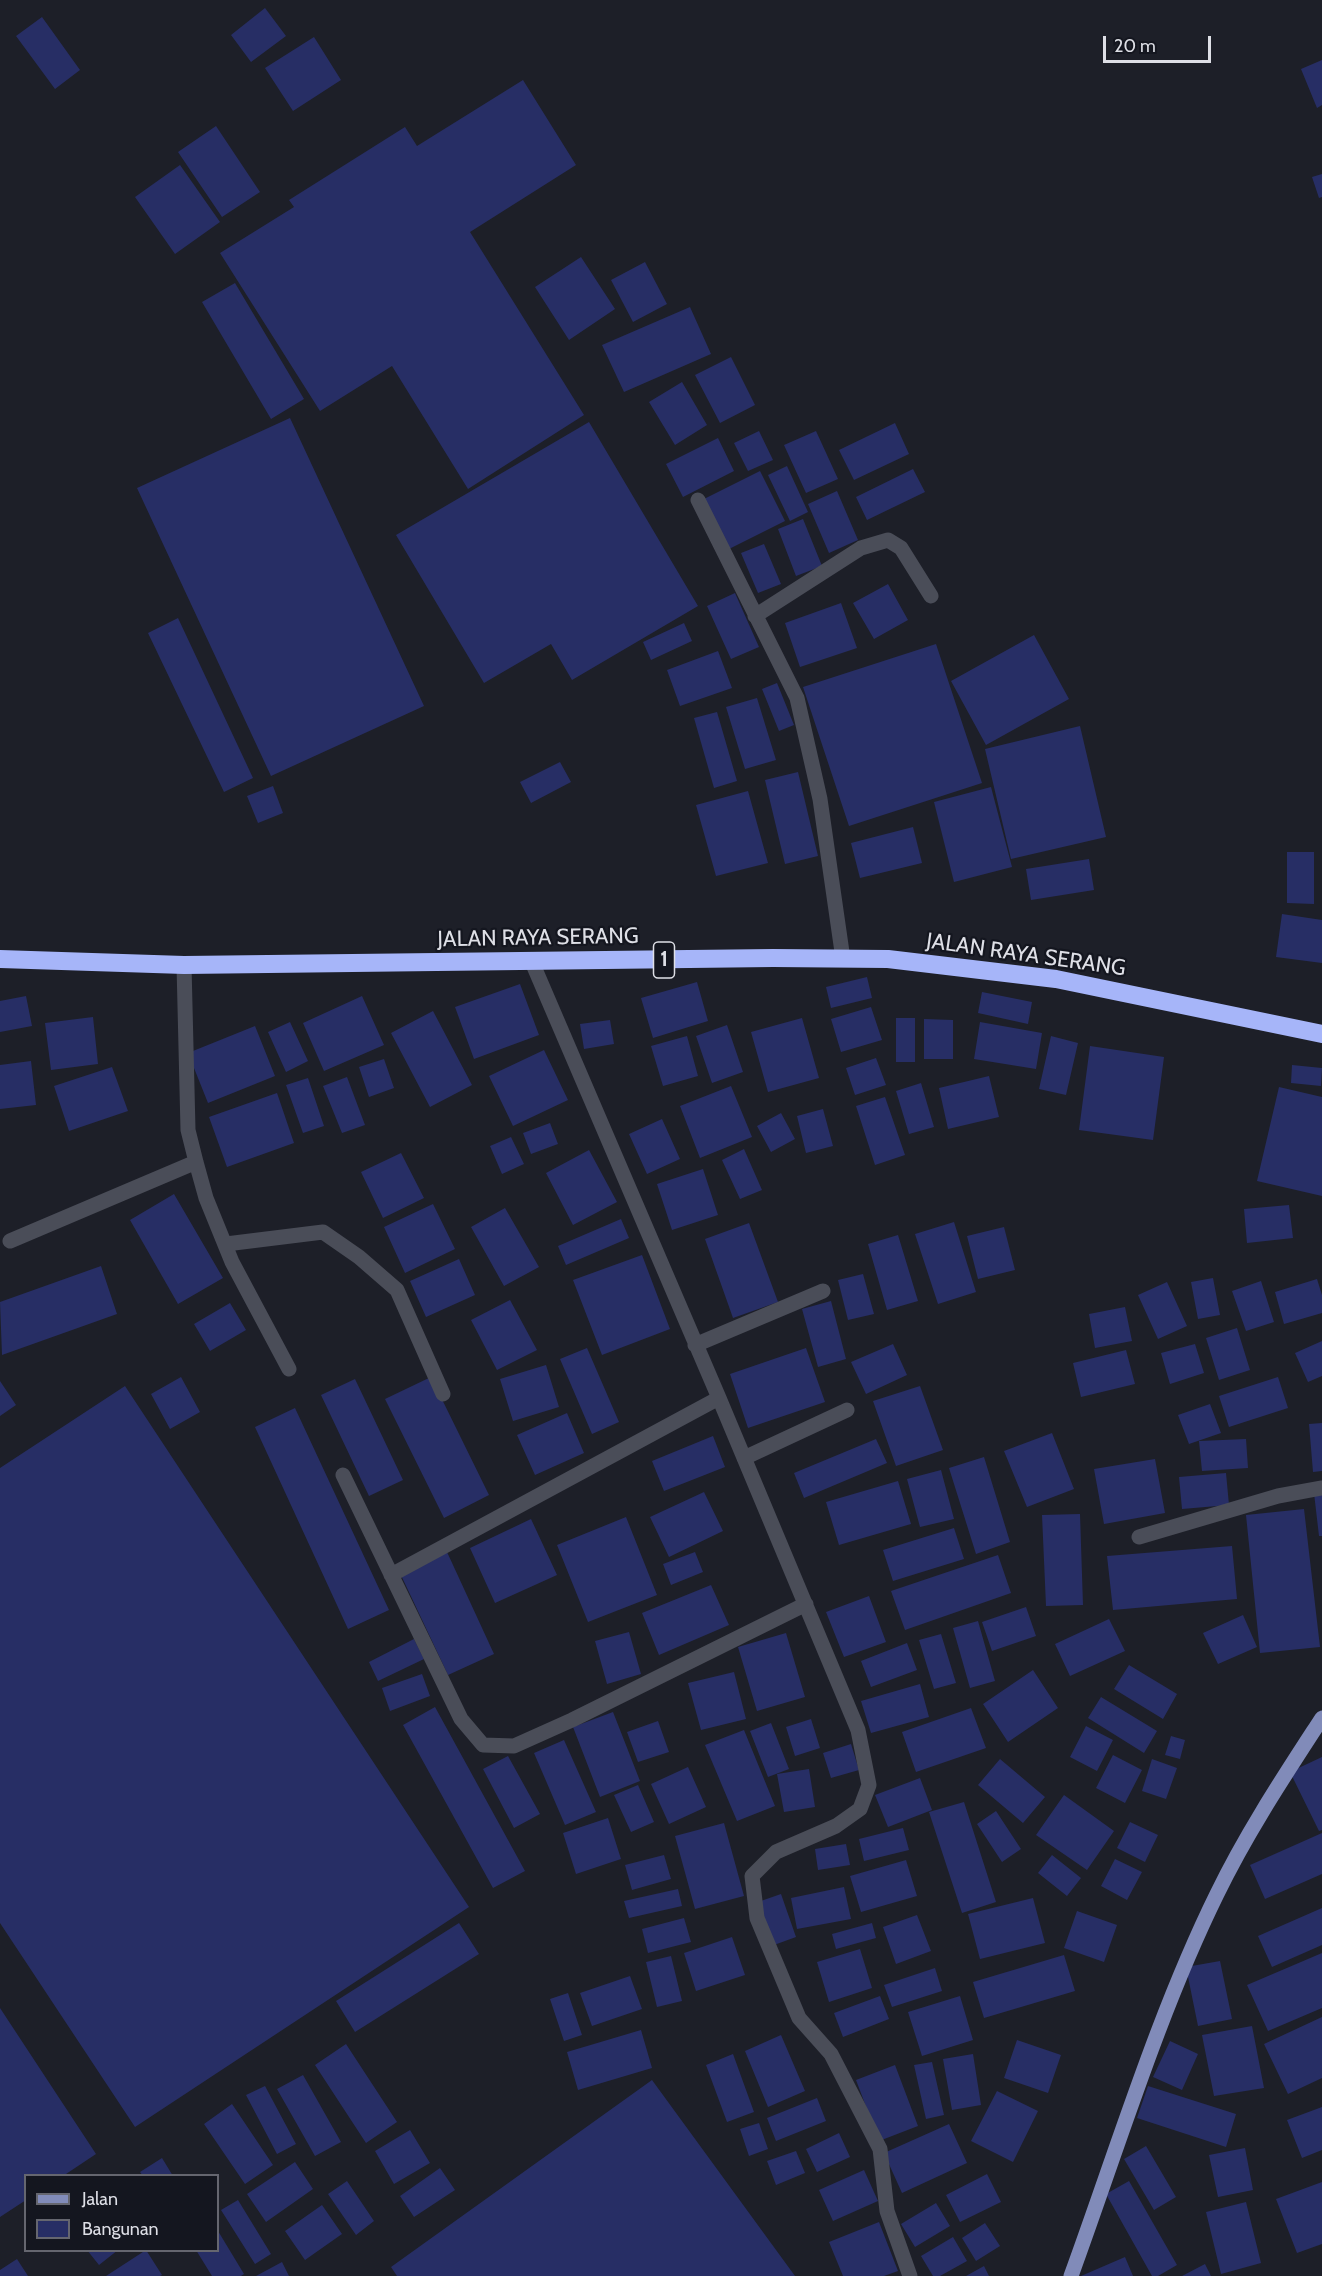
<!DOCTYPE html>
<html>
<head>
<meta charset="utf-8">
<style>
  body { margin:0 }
  #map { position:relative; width:1322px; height:2276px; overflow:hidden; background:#1d1f28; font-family:Cabin,sans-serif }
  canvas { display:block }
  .legend { position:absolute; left:24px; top:2174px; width:195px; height:78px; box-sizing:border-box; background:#14161f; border:2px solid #65666f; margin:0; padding:8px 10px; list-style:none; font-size:18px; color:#dedfe6 }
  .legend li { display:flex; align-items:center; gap:12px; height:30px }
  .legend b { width:30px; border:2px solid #65666f }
  .scale { position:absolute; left:1103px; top:36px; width:108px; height:27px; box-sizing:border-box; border:3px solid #dedfe6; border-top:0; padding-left:8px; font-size:18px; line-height:21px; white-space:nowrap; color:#dedfe6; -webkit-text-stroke:4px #14161f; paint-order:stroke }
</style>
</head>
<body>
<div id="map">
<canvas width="1322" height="2276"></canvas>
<ul class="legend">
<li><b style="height:8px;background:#818bb9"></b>Jalan</li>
<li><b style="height:16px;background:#272e65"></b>Bangunan</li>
</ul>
<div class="scale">20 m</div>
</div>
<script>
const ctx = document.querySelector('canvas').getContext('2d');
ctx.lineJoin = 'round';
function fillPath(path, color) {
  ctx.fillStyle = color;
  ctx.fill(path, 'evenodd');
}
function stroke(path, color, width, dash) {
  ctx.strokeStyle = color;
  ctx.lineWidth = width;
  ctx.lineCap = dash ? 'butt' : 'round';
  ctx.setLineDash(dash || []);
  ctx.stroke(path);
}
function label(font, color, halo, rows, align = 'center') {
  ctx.font = font + ' Cabin,sans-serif';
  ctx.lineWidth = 4.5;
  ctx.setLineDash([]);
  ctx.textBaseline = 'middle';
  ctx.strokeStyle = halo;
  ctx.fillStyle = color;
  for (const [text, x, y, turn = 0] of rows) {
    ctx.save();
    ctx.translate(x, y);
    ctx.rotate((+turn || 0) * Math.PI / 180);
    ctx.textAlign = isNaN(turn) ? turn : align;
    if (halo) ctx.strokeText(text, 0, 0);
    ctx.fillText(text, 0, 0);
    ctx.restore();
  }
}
const building = new Path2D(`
  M265,8L286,36L251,62L231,35Z
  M42,17L80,70L55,89L16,36Z
  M314,37L341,80L293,111L265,68Z
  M1322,60V105L1317,108L1301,69Z
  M523,80L576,165L470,232L584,415L468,489L392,366L320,411L220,253L294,207L289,200L405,127L417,146Z
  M216,126L260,192L222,217L178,152Z
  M180,165L220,222L175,254L135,197Z
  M1322,174V197L1319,198L1312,177Z
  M581,257L615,309L569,340L535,287Z
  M645,262L667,304L633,322L611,280Z
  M235,283L304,399L271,419L202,302Z
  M690,307L711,354L624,392L602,345Z
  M731,357L755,405L720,423L695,375Z
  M682,382L707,425L675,445L649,402Z
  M290,418L424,706L271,776L137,488Z
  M589,422L698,606L572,680L551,644L484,683L396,535Z
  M895,423L909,454L854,480L839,450Z
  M759,431L773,460L748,471L734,443Z
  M816,431L838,479L806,493L784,445Z
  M718,438L734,471L683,497L666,464Z
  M787,466L808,512L790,521L768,475Z
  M913,469L925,492L867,520L856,497Z
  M760,471L785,521L729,549L704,499Z
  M837,491L858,540L829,553L808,504Z
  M803,519L822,566L796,576L778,529Z
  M764,544L781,584L758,593L741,553Z
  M888,584L908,620L874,639L853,603Z
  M735,593L759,647L731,659L707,606Z
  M841,603L857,648L800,667L785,623Z
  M178,618L253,778L224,792L148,633Z
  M684,623L692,641L651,660L643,642Z
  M1034,635L1069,699L986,745L951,681Z
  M936,644L982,783L849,826L803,687Z
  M718,651L732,688L680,706L667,670Z
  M777,683L794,725L779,731L762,689Z
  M757,698L776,760L745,769L726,707Z
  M717,712L737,781L714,788L694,718Z
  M1080,726L1106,837L1011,859L985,749Z
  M560,762L571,782L531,803L520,782Z
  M798,772L818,856L785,864L765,780Z
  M273,786L283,813L258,823L247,796Z
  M991,787L1012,867L954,882L934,802Z
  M748,791L768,863L716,876L696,805Z
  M913,827L922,863L860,878L851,843Z
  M1287,852H1314V904L1287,903Z
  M1089,859L1094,890L1031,900L1026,869Z
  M1282,914L1322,920V963L1276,957Z
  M867,977L872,998L831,1008L826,987Z
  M697,982L708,1021L653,1038L641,998Z
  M520,984L539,1035L474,1059L455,1007Z
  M982,992L1032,1002L1028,1024L978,1013Z
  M26,996L32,1026L0,1032V1001Z
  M362,996L384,1045L324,1071L303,1023Z
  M871,1007L882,1040L841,1052L831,1019Z
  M433,1011L472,1085L430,1107L391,1033Z
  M93,1017L98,1064L51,1070L45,1023Z
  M802,1018L819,1078L768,1092L751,1032Z
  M896,1018H915V1062H896Z
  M924,1019L953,1020V1059H924Z
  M610,1020L614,1044L584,1049L580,1024Z
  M290,1022L308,1061L286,1072L268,1032Z
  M980,1022L1042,1033L1036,1069L974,1059Z
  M727,1025L743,1072L712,1083L696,1036Z
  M255,1026L275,1076L208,1103L188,1053Z
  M687,1036L698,1076L663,1086L651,1046Z
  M1051,1036L1078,1043L1066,1095L1039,1089Z
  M1090,1046L1164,1057L1153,1140L1079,1130Z
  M544,1050L568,1100L513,1126L489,1076Z
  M876,1058L886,1085L855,1095L846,1068Z
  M384,1059L394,1088L369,1097L359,1067Z
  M31,1061L36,1105L0,1109V1065Z
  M1292,1065L1322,1068L1321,1086L1291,1083Z
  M112,1067L128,1111L69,1131L54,1086Z
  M989,1076L999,1117L948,1129L939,1088Z
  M347,1077L365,1125L342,1133L323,1086Z
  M308,1078L324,1126L303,1133L286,1085Z
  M921,1083L934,1127L909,1134L896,1091Z
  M731,1086L752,1137L700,1158L680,1106Z
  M1279,1087L1322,1097V1196L1257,1181Z
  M277,1093L294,1143L227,1167L209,1117Z
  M885,1097L905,1155L875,1165L856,1106Z
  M823,1109L833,1146L806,1153L797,1116Z
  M781,1113L795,1139L771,1152L757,1126Z
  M662,1119L680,1159L647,1174L629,1134Z
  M550,1123L558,1144L531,1154L523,1133Z
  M511,1137L524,1164L502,1174L490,1146Z
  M744,1149L762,1190L740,1199L722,1160Z
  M589,1150L617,1202L573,1225L546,1173Z
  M401,1153L424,1198L383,1218L361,1172Z
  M703,1169L718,1215L672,1230L657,1184Z
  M174,1194L223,1278L178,1304L130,1220Z
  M433,1204L455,1249L405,1273L384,1227Z
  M1289,1205L1293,1238L1247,1243L1244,1209Z
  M505,1208L539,1267L504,1286L471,1227Z
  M621,1219L629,1238L566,1265L558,1246Z
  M954,1222L976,1292L938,1304L915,1234Z
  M749,1223L778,1302L733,1318L705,1239Z
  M1004,1227L1015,1270L978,1279L967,1236Z
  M898,1235L918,1301L887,1310L868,1244Z
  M642,1255L670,1329L602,1355L573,1280Z
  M459,1259L475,1295L426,1317L410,1281Z
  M101,1266L117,1314L2,1355L0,1302Z
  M863,1274L874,1314L848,1320L838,1280Z
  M1213,1278L1220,1315L1198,1319L1191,1282Z
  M1317,1279L1322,1295V1313L1284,1324L1275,1292Z
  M1261,1281L1274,1322L1246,1331L1232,1291Z
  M1167,1282L1187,1326L1158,1339L1138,1295Z
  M510,1300L537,1350L497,1370L471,1320Z
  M831,1301L846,1359L818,1367L802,1309Z
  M230,1303L246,1330L210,1351L194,1324Z
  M1125,1307L1132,1341L1095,1348L1089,1314Z
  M1237,1328L1250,1370L1219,1380L1206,1338Z
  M1322,1341V1376L1308,1382L1295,1353Z
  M893,1344L907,1375L866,1394L851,1362Z
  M1195,1344L1204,1373L1170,1384L1161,1353Z
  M587,1348L619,1422L592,1434L560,1359Z
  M806,1348L825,1402L748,1428L730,1374Z
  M1126,1350L1135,1384L1081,1397L1073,1363Z
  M546,1365L559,1407L513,1421L500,1379Z
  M181,1377L200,1412L170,1429L151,1394Z
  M431,1377L489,1495L444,1518L385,1399Z
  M1278,1377L1288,1408L1229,1427L1219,1396Z
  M355,1379L403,1480L369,1496L321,1395Z
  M0,1381L16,1405L0,1416Z
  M125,1386L469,1907L135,2127L0,1923V1468Z
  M920,1386L943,1450L896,1466L873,1401Z
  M1210,1404L1221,1433L1189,1444L1178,1415Z
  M295,1408L389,1610L348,1629L255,1427Z
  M567,1413L584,1453L535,1475L517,1435Z
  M1322,1423V1471L1313,1472L1309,1424Z
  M1052,1433L1074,1489L1027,1507L1004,1451Z
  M713,1436L725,1467L664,1491L652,1461Z
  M876,1439L887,1463L804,1498L794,1473Z
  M1246,1439L1248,1468L1202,1471L1199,1441Z
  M984,1457L1010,1542L976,1554L949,1468Z
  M1155,1459L1165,1513L1104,1524L1094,1469Z
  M941,1470L954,1519L920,1527L907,1479Z
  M1226,1473L1229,1505L1182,1509L1179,1477Z
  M898,1481L911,1524L839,1545L826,1502Z
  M704,1492L723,1531L669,1557L650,1517Z
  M1322,1492V1536H1319L1314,1493Z
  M1304,1509L1320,1647L1260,1653L1246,1515Z
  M1080,1514L1083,1605L1046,1606L1042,1515Z
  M626,1517L657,1595L588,1622L557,1545Z
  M531,1519L557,1575L495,1603L470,1548Z
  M954,1528L964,1559L893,1581L883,1550Z
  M1232,1546L1237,1599L1113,1610L1107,1556Z
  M447,1552L494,1654L448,1675L400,1573Z
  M695,1552L703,1572L671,1585L663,1564Z
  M998,1555L1011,1593L905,1630L891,1591Z
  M711,1585L729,1625L659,1655L642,1613Z
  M869,1596L886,1642L844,1657L826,1612Z
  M1026,1607L1036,1636L992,1651L982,1622Z
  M1243,1615L1257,1647L1218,1664L1203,1633Z
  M1109,1619L1125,1651L1070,1676L1055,1644Z
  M978,1621L995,1681L970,1688L953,1628Z
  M629,1632L641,1674L607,1684L595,1641Z
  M786,1633L805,1697L757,1711L738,1647Z
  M941,1634L956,1683L934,1689L919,1640Z
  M414,1639L424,1659L378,1681L369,1662Z
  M907,1643L917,1670L871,1687L861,1661Z
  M1129,1665L1177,1694L1163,1719L1114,1689Z
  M1033,1670L1058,1708L1008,1742L983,1704Z
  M734,1672L746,1719L701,1730L688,1683Z
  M422,1674L430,1696L390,1711L382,1688Z
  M920,1684L929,1717L871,1733L861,1701Z
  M1101,1697L1157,1731L1144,1753L1088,1718Z
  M435,1707L525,1871L493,1888L403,1725Z
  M971,1708L986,1748L916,1772L902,1732Z
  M613,1712L640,1781L600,1797L573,1727Z
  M811,1719L820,1748L795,1756L786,1727Z
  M658,1721L669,1752L638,1762L627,1732Z
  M771,1723L789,1769L768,1777L750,1731Z
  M1086,1726L1113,1740L1097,1771L1070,1757Z
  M744,1730L775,1806L737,1821L705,1745Z
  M1171,1736L1185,1740L1180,1759L1165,1755Z
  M564,1740L596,1812L565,1825L534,1753Z
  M851,1744L859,1770L831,1778L823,1753Z
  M1113,1755L1142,1770L1125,1803L1096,1788Z
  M508,1756L540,1814L514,1828L483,1769Z
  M1322,1757V1830L1319,1831L1290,1772Z
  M1000,1759L1045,1797L1023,1823L978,1785Z
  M1152,1759L1177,1768L1166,1799L1142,1791Z
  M688,1767L706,1807L669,1824L651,1784Z
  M809,1769L815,1807L784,1812L777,1774Z
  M920,1778L932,1810L888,1827L875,1795Z
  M638,1785L654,1822L631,1832L614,1795Z
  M1064,1795L1114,1831L1087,1870L1036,1835Z
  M964,1802L996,1902L962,1913L929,1812Z
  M996,1811L1021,1849L1002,1862L977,1824Z
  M608,1818L621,1859L576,1874L563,1833Z
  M1130,1822L1158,1835L1145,1862L1117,1848Z
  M724,1823L744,1896L695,1909L675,1836Z
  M903,1828L909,1850L864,1861L859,1839Z
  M1322,1833V1874L1265,1899L1250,1865Z
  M846,1844L850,1865L818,1870L815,1849Z
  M664,1855L671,1879L632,1890L625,1865Z
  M1052,1855L1081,1878L1067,1896L1038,1873Z
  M1115,1859L1142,1872L1127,1900L1101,1886Z
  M906,1860L917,1896L861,1912L850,1876Z
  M844,1887L851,1919L797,1929L791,1898Z
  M678,1889L682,1906L629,1918L624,1901Z
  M781,1894L796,1937L774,1945L758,1902Z
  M1033,1898L1045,1943L980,1959L968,1914Z
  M1322,1908V1945L1272,1967L1258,1936Z
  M1077,1911L1117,1925L1104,1962L1064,1948Z
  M917,1915L931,1951L896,1964L883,1927Z
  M684,1918L691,1942L648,1953L642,1929Z
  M459,1923L479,1954L355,2032L336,2001Z
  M872,1923L876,1938L836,1949L832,1934Z
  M732,1937L745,1975L696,1991L684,1953Z
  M860,1949L872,1988L829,2002L817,1962Z
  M1322,1953V2008L1268,2031L1247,1985Z
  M1064,1955L1075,1991L984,2018L973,1982Z
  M671,1956L682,2001L657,2007L646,1962Z
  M1220,1961L1232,2019L1198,2026L1186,1967Z
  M935,1968L942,1991L892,2007L884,1985Z
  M630,1976L642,2009L592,2026L580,1993Z
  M568,1993L582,2035L564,2041L550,1999Z
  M880,1996L889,2019L843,2037L834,2013Z
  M960,1996L973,2040L922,2056L908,2012Z
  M0,2008L96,2154L63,2176H26V2200L0,2217Z
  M1322,2017V2078L1288,2094L1264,2044Z
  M1252,2026L1264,2088L1214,2096L1202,2035Z
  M641,2030L652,2068L578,2090L567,2052Z
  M781,2035L805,2091L768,2107L745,2051Z
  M1017,2040L1061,2055L1048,2093L1004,2078Z
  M1170,2041L1198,2054L1182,2090L1153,2077Z
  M346,2044L397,2122L366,2143L315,2065Z
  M733,2054L754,2112L727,2122L706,2065Z
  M973,2054L981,2105L952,2110L943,2059Z
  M932,2062L944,2115L926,2119L914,2065Z
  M895,2065L918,2126L879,2141L856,2080Z
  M303,2075L341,2142L315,2156L277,2089Z
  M652,2080L795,2276H397L391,2267Z
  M265,2086L296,2144L277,2154L246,2095Z
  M1148,2086L1236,2114L1226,2147L1137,2118Z
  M997,2091L1038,2111L1013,2162L971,2141Z
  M817,2098L826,2121L776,2141L767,2118Z
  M232,2104L273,2165L245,2184L204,2124Z
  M1322,2107V2150L1302,2158L1287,2120Z
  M759,2123L768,2149L749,2156L740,2129Z
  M949,2124L967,2163L902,2193L884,2153Z
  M410,2130L430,2163L394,2184L375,2151Z
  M839,2133L850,2157L817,2172L806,2149Z
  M1146,2146L1176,2197L1154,2210L1124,2159Z
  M1245,2148L1253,2190L1218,2197L1209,2155Z
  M796,2151L805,2173L776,2185L767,2161Z
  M162,2158L173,2176H143L140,2172Z
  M295,2162L313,2189L266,2222L247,2194Z
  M440,2168L455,2190L414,2217L400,2196Z
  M864,2170L878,2201L833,2221L819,2190Z
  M987,2174L1001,2202L960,2222L946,2195Z
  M347,2181L374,2221L356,2235L328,2194Z
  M1129,2181L1177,2265L1158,2276H1152L1106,2194Z
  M1322,2182V2244L1297,2253L1276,2199Z
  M238,2200L271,2254L255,2264L221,2210Z
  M1246,2202L1261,2263L1221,2274L1206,2212Z
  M936,2203L950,2226L915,2247L901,2224Z
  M322,2205L342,2234L305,2260L285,2231Z
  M879,2222L898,2271L884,2276H843L829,2242Z
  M985,2223L1000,2246L976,2261L962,2238Z
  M218,2231L244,2274L241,2276H212L196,2250H218Z
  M953,2237L967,2261L940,2276H933L921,2256Z
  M87,2250H118L99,2265Z
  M146,2250L162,2275L160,2276H106Z
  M1125,2257L1133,2276H1081Z
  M17,2259L28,2276H0V2270Z
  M282,2262L289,2276H256Z
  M1205,2264L1211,2276H1182Z
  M984,2266L989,2276H966Z`);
const minor = new Path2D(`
  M698,500L797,698L820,799L843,959
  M755,616L861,548L888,540L901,548L931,596
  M532,962L719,1398L858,1730L869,1785L860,1809L836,1826L776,1852L752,1876L757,1918L799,2018L831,2054L880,2149L887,2211L910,2276
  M184,965L188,1130L196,1162L206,1198L232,1262L289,1369
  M10,1241L196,1162
  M226,1244L323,1232L359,1257L397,1290L443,1394
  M695,1345L823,1291
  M744,1458L847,1410
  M343,1475L461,1719L483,1745L514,1746L572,1720L806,1604
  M1139,1537L1278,1496L1322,1488
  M391,1575L719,1398`);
const major = new Path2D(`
  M1071,2276C1117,2150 1158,2014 1217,1894C1247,1832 1285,1775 1322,1718`);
const highway = new Path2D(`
  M0,959L184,965L773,958L888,959L1056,979L1322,1034`);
const shields = [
  [664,960,21]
];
const shieldNames = [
  ["1",664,960]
];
const streetNames = [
  ["JALAN RAYA SERANG",538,938,-1],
  ["JALAN RAYA SERANG",1026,955,8]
];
fillPath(building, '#272e65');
stroke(minor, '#4a4d58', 15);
stroke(major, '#818bb9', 15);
stroke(highway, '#a6b5f9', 18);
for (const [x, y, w] of shields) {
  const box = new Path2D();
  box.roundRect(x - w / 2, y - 18, w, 36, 4.5);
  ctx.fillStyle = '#14161f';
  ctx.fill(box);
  stroke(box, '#dedfe6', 1.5);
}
label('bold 21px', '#dedfe6', null, shieldNames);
label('22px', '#dedfe6', '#14161f', streetNames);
</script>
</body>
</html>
